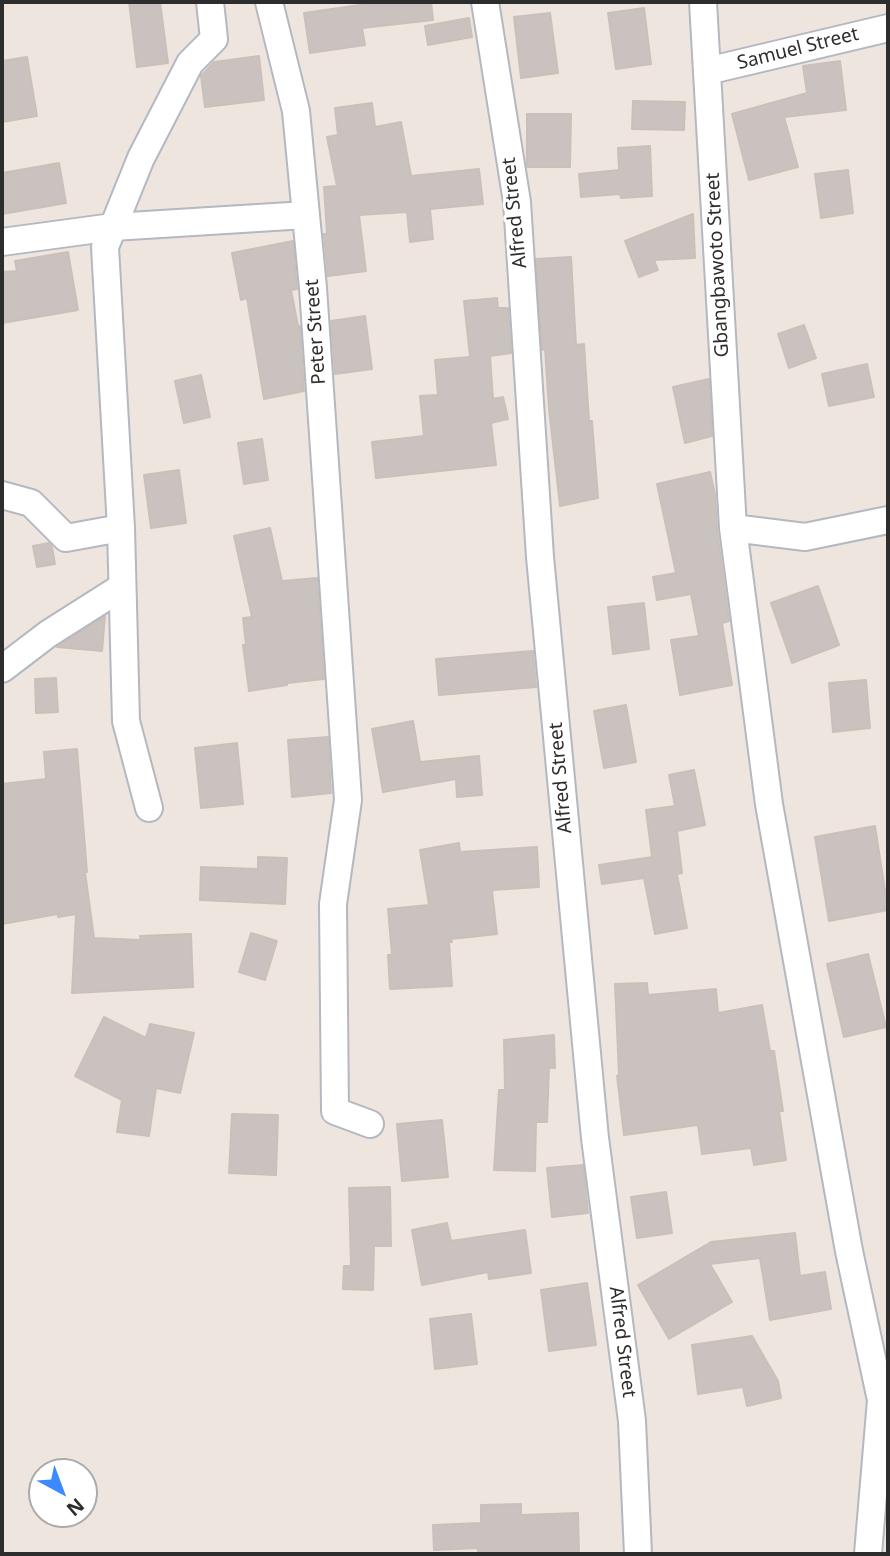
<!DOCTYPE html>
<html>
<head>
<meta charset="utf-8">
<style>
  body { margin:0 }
  #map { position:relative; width:890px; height:1556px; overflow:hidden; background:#efe5df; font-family:"Noto Sans",sans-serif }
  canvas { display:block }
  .frame { position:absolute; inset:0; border:4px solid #2d2d2d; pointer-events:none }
  .north { position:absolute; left:28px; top:1458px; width:70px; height:70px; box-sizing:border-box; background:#fff; border:2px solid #ababab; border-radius:50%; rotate:139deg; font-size:19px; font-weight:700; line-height:28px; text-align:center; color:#2d2d2d }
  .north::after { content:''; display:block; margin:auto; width:24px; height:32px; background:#3c8aff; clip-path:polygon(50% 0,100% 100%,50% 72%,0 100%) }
</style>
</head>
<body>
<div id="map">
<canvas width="890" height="1556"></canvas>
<div class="frame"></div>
<div class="north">N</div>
</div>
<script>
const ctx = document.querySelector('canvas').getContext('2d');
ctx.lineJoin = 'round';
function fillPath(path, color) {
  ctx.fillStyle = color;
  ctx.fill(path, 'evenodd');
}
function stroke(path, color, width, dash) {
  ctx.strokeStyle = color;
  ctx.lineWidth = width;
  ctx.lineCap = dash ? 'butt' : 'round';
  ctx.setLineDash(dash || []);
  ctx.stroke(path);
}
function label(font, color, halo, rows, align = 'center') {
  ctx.font = font + ' "Noto Sans",sans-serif';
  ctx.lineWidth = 6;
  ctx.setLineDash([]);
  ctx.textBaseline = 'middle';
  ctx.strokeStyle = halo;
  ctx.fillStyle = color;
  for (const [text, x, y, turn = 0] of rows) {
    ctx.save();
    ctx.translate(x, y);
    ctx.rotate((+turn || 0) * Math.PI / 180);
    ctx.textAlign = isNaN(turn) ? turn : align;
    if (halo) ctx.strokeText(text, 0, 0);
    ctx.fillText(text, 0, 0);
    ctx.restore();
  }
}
const building = new Path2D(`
  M129,2H160L168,63L137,67Z
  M381,2H431L433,20L362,28L365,45L310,53L304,13Z
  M644,8L651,64L616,69L608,13Z
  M550,13L558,73L521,78L514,17Z
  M469,18L472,37L428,45L425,26Z
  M259,56L264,100L205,107L201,76L214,62Z
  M27,57L37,116L2,122V61Z
  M840,61L846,110L784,117L798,167L749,180L732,114L807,93L803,66Z
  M633,101L685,102L684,130L632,129Z
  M372,103L375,127L401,122L411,176L479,169L483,204L430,209L433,239L410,242L407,212L359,215L366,271L328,276L324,234H327L324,187L337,186L327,137L338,135L335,108Z
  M527,114H571L570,167H527Z
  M650,146L652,196L621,198L620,194L581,197L579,174L619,170L618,148Z
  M59,163L66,203L2,214V173Z
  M848,170L853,213L821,218L815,174Z
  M693,214L695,258L654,260L658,270L639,277L625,241Z
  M293,241L297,289L291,290L298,326H300L304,391L264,399L247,298L241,300L232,253Z
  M68,252L78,310L2,323V272L17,271L15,261Z
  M571,257L576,345L584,344L589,421H592L598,498L560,506L549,409L545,349L542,350L536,259Z
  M497,298L498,308H508L511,353L490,356L493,399L503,397L508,419L491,423L496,465L376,478L372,442L424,436L420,396L438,395L435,360L470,357L464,301Z
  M365,316L372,369L335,374L331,321Z
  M804,325L816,358L789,368L778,334Z
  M867,364L874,397L829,406L822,374Z
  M201,375L210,417L184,423L175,381Z
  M709,379L712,436L685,443L673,387Z
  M262,439L268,480L244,484L238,443Z
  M179,470L186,523L151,528L144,475Z
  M710,472L715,495L717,530L729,621L722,623L732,685L680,695L671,640L699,636L691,594L657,600L653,577L676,573L657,484Z
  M270,528L282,581L317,578L324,679L287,683V685L249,691L243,645H246L243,618L252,617L234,536Z
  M49,543L52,547L55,564L37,567L33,546Z
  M818,586L839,645L792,663L771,603Z
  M644,603L649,649L613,654L608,607Z
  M105,616L102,651L57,647Z
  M533,651L536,687L439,695L436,659Z
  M56,678L58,712L36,713L35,679Z
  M866,680L870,728L833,732L829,683Z
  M626,705L636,762L604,768L594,711Z
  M413,721L420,762L479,756L482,795L457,797L456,779L383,792L372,729Z
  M328,737L331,793L292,797L288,740Z
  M237,743L243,804L201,808L195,748Z
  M77,749L87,872H85L94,938L141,940L140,936L191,934L193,987L72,993L76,914L58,917V914L2,924V784L46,779L44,752Z
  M694,770L705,825L677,831L682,873L677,874L687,928L655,934L644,878L602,884L599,865L652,857L646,810L675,806L669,775Z
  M875,826L888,910L829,921L815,837Z
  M459,843L460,852L537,847L539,887L492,890L497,934L451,939L452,942H449L452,986L390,989L388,955H392L388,909L429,905L420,850Z
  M258,857L287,858L285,904L200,900L201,867L258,869Z
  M251,933L277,941L265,980L239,972Z
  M868,954L886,1027L844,1037L827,964Z
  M647,983L648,995L716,989L718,1013L762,1005L770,1051H774L783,1111H779L786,1160L754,1165L751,1148L702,1154L698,1125L624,1135L617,1076L619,1075L615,984Z
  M104,1017L146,1038L150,1024L194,1033L180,1093L156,1088L149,1136L117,1132L122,1100L75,1076Z
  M554,1035L555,1068H549L547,1122H536L535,1171L494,1170L499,1090H505L504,1040Z
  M232,1114L278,1115L276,1175L229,1173Z
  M442,1120L448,1177L402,1181L397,1124Z
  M583,1165L588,1213L552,1217L547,1168Z
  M390,1187L391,1246H374L373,1290L343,1289L344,1266H351L349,1188Z
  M666,1192L672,1233L637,1238L631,1197Z
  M447,1223L451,1241L525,1230L531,1273L489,1279L488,1272L422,1285L412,1230Z
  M795,1233L800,1276L825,1272L831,1309L770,1320L760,1258L710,1264L732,1302L669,1339L638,1285L711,1242Z
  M587,1283L596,1345L549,1351L541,1290Z
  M471,1314L477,1364L435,1369L430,1319Z
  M752,1336L778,1381L781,1398L747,1406L743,1387L698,1394L692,1345Z
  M521,1504V1515L578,1513L579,1554H478V1548L434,1550L433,1525L481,1523V1505Z`);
const street = new Path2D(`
  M269,2L296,111L313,288L348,800L333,904L335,1111L370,1124
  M485,2L517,202L540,557L595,1138L632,1421L638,1554
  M703,2L733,528
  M707,71L888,28
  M2,242L113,227L306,215
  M2,495L31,503L66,538L121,528
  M2,669L48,634L122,587
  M149,808L126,721L121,528L105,247L141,158L190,63L214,39L210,2
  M868,1554L881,1400L849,1251L769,804L733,528L805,537L888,520`);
const streetNames = [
  ["Samuel Street",798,49,-14],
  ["Alfred Street",515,213,-96],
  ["Gbangbawoto Street",718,265,-93],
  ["Peter Street",316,332,-94],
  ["Alfred Street",561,778,-95],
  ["Alfred Street",622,1342,83]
];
fillPath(building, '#cac2bf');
stroke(building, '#cbc0b9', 2);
stroke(street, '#b3b8c1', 30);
stroke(street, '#fff', 26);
label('19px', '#2d2d2d', '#fff', streetNames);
</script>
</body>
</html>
